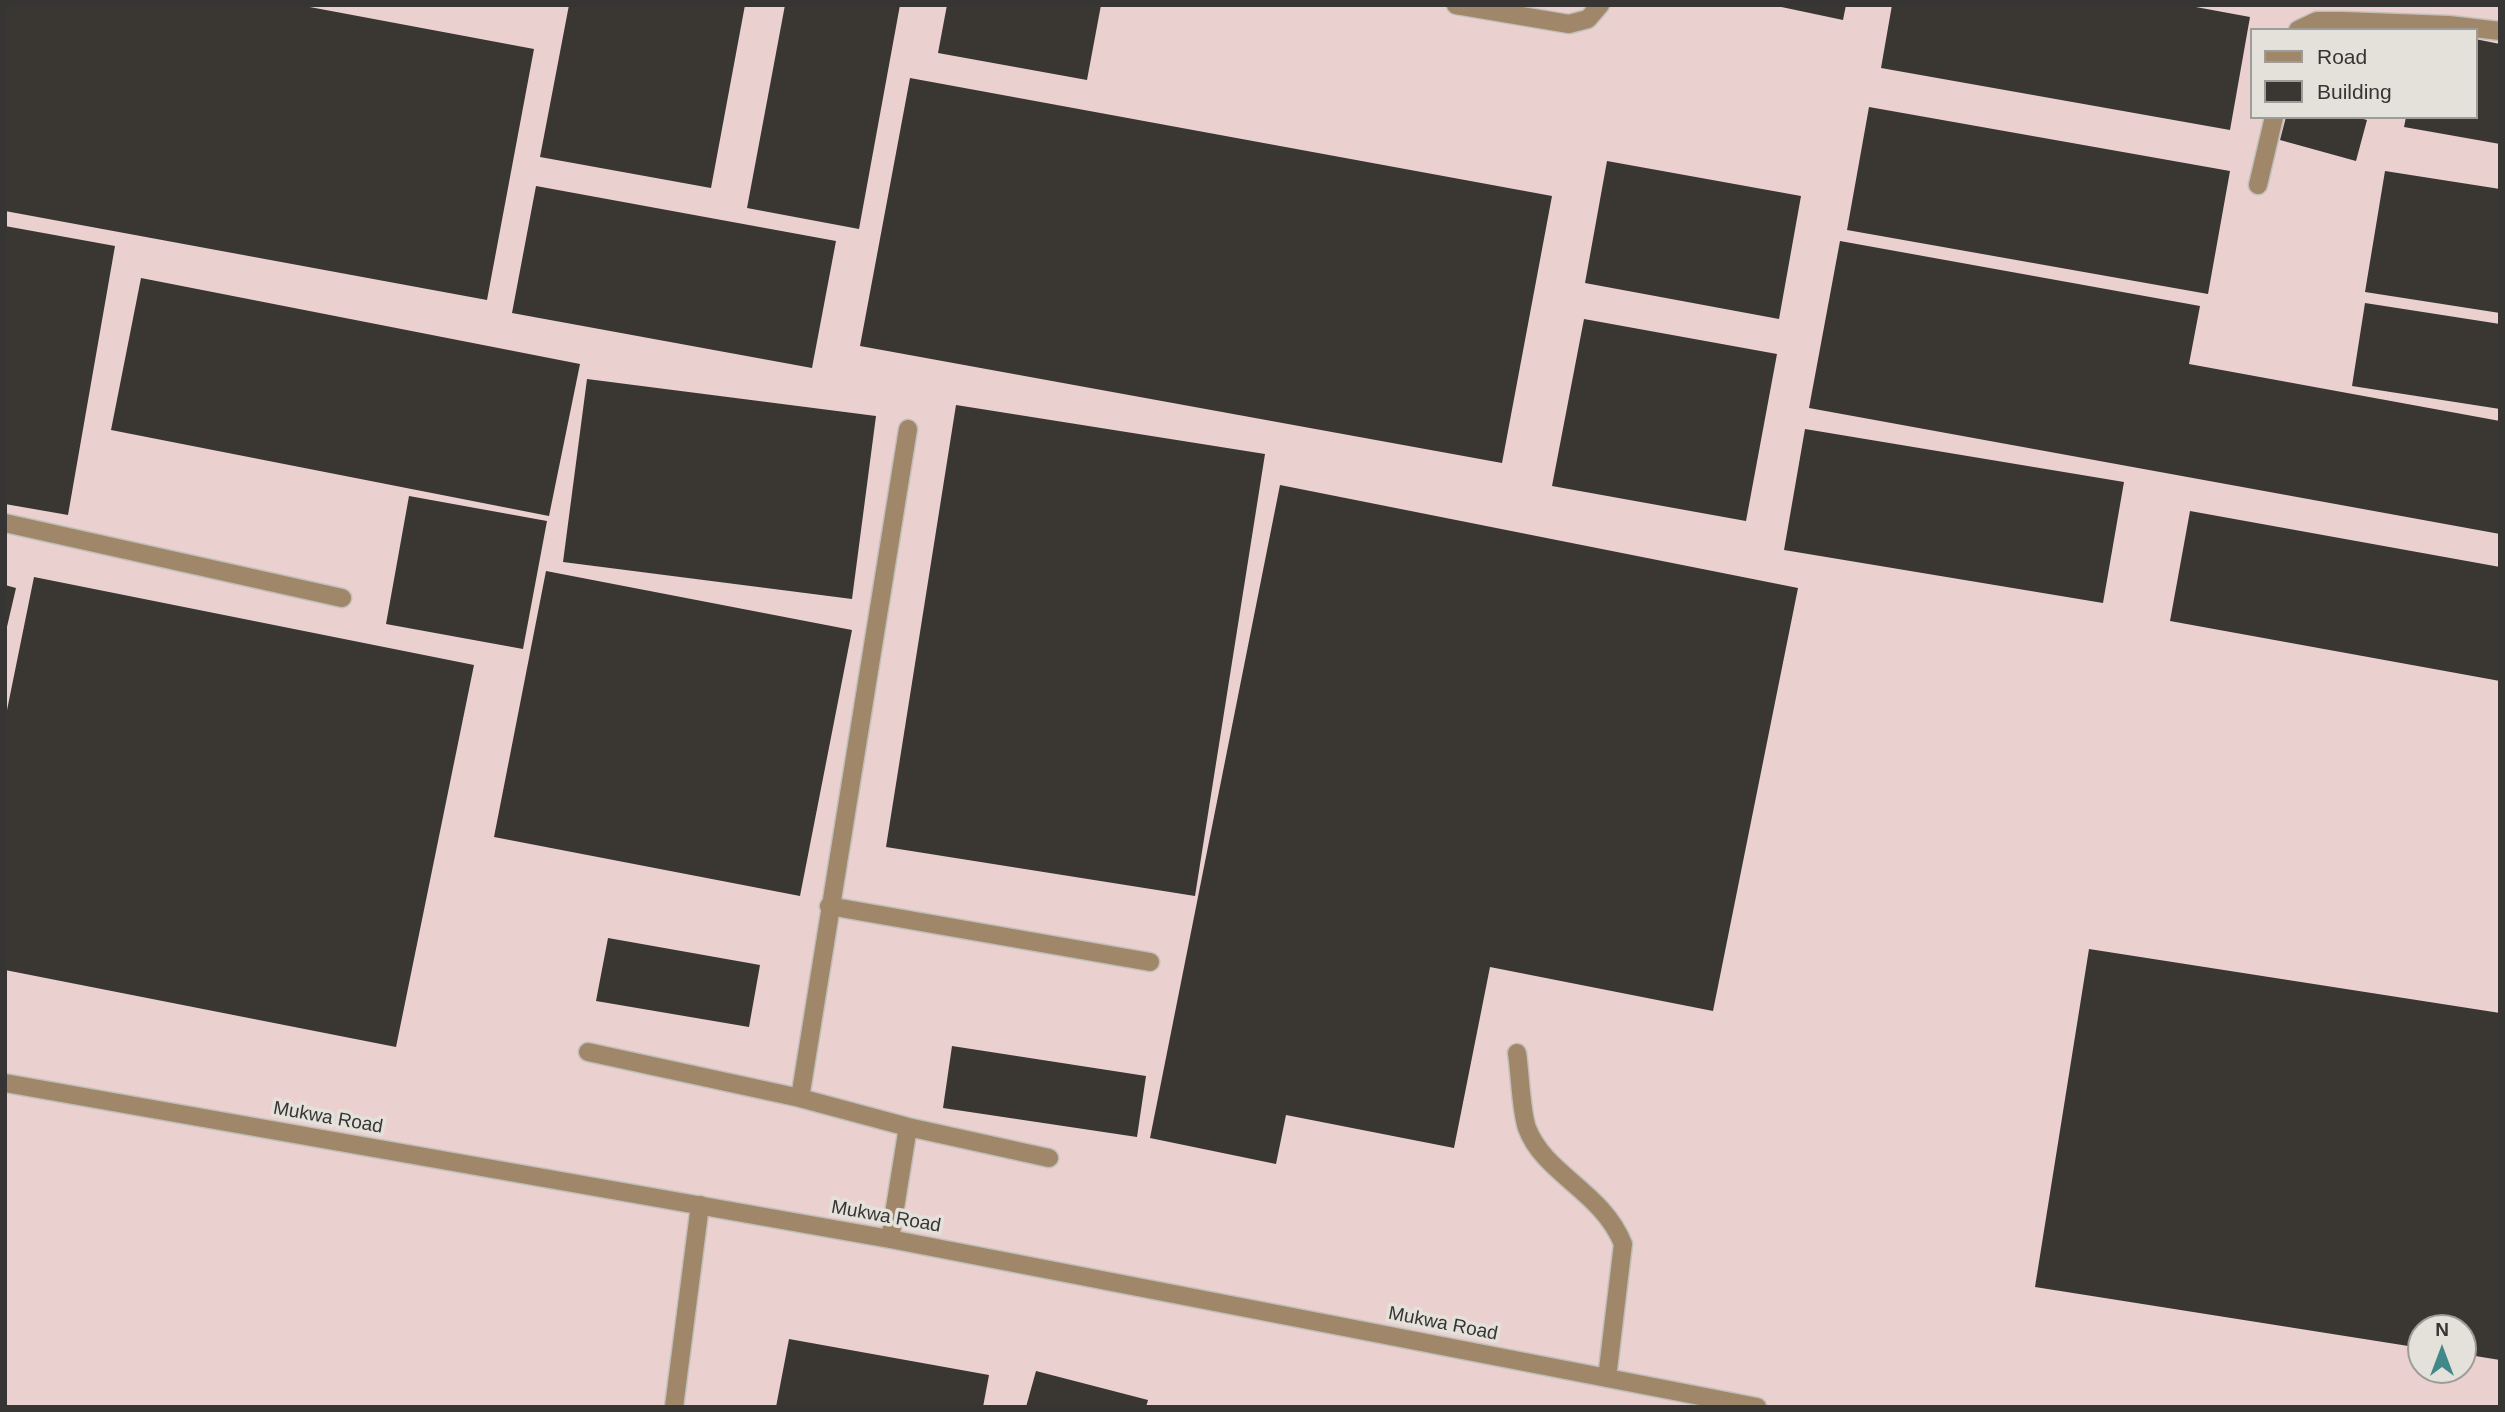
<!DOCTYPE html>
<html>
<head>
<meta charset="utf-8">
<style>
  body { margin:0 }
  #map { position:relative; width:2505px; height:1412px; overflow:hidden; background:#e4e1db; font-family:Helvetica,sans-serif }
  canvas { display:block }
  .frame { position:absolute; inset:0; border:7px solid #363533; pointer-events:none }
  .legend { position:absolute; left:2250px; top:28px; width:228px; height:91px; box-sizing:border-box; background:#e4e1db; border:2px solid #9e9c98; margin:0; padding:9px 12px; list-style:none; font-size:21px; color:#363533 }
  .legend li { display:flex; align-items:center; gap:14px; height:35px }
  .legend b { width:35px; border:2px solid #9e9c98 }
  .north { position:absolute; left:2407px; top:1314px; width:70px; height:70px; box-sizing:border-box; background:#e4e1db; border:2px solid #9e9c98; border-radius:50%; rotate:0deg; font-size:19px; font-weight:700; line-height:28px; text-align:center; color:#363533 }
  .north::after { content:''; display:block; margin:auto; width:24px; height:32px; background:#408889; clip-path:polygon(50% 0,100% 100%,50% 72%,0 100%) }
</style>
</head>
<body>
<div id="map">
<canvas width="2505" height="1412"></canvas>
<div class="frame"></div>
<ul class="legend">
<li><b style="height:9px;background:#a1876a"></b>Road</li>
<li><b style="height:19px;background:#3a3632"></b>Building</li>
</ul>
<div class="north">N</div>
</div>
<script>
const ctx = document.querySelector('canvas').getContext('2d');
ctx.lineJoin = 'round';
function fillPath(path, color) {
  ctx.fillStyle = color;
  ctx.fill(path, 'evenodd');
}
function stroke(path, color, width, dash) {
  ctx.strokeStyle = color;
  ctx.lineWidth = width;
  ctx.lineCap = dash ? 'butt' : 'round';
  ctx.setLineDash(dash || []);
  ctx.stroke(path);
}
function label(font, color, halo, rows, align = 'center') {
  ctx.font = font + ' Helvetica,sans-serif';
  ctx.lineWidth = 7;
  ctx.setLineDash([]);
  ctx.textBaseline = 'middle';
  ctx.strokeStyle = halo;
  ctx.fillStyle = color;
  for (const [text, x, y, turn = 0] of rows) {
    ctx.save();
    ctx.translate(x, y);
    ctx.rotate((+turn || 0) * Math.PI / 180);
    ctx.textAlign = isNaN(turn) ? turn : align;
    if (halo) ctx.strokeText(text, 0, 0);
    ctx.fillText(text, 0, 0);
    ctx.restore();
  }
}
const industrial = new Path2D(`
  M5,5H2500V1407H5ZM2251,30H2475V117H2251ZM2421,1328H2463V1370H2421Z`);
const building = new Path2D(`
  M5,5H299L534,49L487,300L5,211Z
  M569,5H745L711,188L540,157Z
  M785,5H900L859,229L747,208Z
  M947,5H1101L1087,80L938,53Z
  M1772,5H1846L1843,20Z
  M1892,5H2185L2250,17L2230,130L1881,68Z
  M2475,39L2500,44V144L2404,127L2406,117H2475Z
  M910,78L1552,196L1502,463L860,346Z
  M1869,107L2230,171L2208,294L1847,230Z
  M2286,117H2356L2367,120L2356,161L2280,140Z
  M1607,161L1801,196L1779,319L1585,283Z
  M2385,171L2500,189V313L2365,292Z
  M536,186L836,241L812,368L512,313Z
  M5,226L115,246L68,515L5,504Z
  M1840,241L2200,306L2189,364L2500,421V534L1809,408Z
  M141,278L580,364L549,516L111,430Z
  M2365,303L2500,324V409L2352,386Z
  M1584,319L1777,354L1746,521L1552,486Z
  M587,379L876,416L852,599L563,562Z
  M956,405L1265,454L1195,896L886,847Z
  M1805,429L2124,482L2103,603L1784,550Z
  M1280,485L1798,588L1713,1011L1490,967L1454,1148L1286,1115L1276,1164L1150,1138Z
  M409,496L547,521L523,649L386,624Z
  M2190,511L2500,567V681L2170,621Z
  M546,571L852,630L800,896L494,837Z
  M34,577L474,665L396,1047L5,970V720Z
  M5,585L16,588L6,631H5Z
  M608,938L760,965L749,1027L596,1001Z
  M2089,949L2500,1013V1360L2463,1354V1328H2421V1348L2035,1287Z
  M952,1046L1146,1076L1137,1137L943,1108Z
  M789,1339L989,1375L983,1407H776Z
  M1036,1371L1148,1400L1146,1407H1026Z`);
const minor = new Path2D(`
  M1456,5L1569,24L1588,19L1600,5
  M2298,30L2317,21H2343L2449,25L2500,31
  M2258,185L2274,117
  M908,429L800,1098L908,1127L1049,1158
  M5,523L342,598
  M829,906L1150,962
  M588,1052L800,1098
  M1517,1053C1520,1072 1521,1112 1527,1128C1544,1174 1603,1192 1623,1244L1607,1378
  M5,1083L890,1239L1757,1407
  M890,1239L908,1127
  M674,1407L700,1205`);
const streetNames = [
  ["Mukwa Road",328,1118,10],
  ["Mukwa Road",886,1217,10],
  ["Mukwa Road",1443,1324,11]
];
fillPath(industrial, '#ebd0d0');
fillPath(building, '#3a3632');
stroke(minor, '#c1bfb9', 21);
stroke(minor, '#a1876a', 18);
label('19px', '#363533', '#e4e1db', streetNames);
</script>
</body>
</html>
